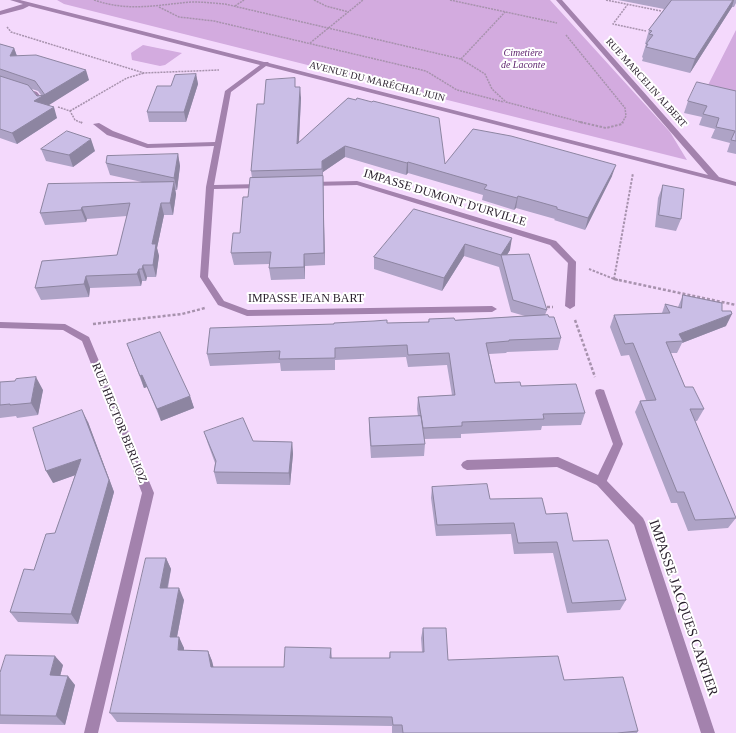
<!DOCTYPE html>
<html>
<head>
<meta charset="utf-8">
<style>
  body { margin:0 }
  canvas { display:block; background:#f4d9fc }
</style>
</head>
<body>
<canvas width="736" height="733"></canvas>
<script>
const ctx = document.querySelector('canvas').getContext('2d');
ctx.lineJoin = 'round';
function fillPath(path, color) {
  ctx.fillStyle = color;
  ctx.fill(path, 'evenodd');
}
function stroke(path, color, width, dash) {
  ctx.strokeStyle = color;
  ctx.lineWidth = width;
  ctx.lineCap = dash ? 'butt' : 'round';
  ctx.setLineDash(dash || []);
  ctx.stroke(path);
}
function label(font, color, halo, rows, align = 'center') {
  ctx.font = font + ' Georgia,serif';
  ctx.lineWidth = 4;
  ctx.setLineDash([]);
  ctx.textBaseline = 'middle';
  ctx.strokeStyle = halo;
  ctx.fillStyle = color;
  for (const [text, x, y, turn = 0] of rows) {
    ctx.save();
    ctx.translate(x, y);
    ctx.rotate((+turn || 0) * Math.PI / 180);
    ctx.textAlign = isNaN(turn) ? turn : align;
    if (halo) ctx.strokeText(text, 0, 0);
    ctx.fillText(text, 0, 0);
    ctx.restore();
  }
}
const green = new Path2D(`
  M57,0H550L670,132L687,160L64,4Z
  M736,30V94L707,87Z
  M143,45L182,53L165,65L160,66L132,60L131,53Z`);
const pathFar2 = new Path2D(`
  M94,0C129,12 156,5 191,2C203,2 214,3 225,4L461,59L485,74L492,89L506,102L584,123
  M314,0L326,6L349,12
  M450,0L557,23
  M606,0L661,11
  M628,4L613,24L646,31
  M235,6L244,0
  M159,7L179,17L214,21L426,71L457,90L504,102
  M7,27L11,32L144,73L219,70
  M566,35L625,108L626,116L622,123
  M310,43L363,0
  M461,59L505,12
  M58,107L70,111L75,120L82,123
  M70,111L127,78L144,73`);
const pathFar1 = new Path2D(`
  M81,122L82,123
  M580,122L606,128L622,124L623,122
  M589,269L614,279
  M618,280L614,279L633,173`);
const path = new Path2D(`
  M614,279L736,305
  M542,307H553
  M575,320L595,377
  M93,324L182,314L205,308`);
const service = new Path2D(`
  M572,259L576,262L575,306L570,309L565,306L568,262Z
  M600,389L604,390L605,393L623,444L605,485L601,487L597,485L557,467L467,470L463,468L461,465L463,462L467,460L558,457L598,475L613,444L595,393L596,390Z`);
const minor = new Path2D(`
  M10,0H20L264,62H268L269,63L708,175L556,0H562L719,177L736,182V186L266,66L231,92L214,185L262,184L266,186L262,188L214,189L208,277L224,301L248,310L492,306L497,309L492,312L247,316L218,305L200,277L206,187L214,146L147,148L107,135L93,124L99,123L113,131L148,144L215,142L225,91L260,65L29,6L23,9L0,15V11L23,4Z
  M0,80L37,92L47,104L42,105L33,94L0,84Z
  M357,181L556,241L576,262L575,264H569L550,245L357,185L310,186L306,184L310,182Z
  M0,322L65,324L89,337L154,493L98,733H84L142,493L82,341L63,330L0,328Z
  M601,477L605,479L643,518L645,522L715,733H701L634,525L597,485L595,482L597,479Z`);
const wall = new Path2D(`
  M618,0H736V3L734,7H732L690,73L642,61L643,58L642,57L646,44H645L649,30L664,9Z
  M0,44L14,48L17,56L89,80L48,105L57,118L17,144L0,138ZM32,89L38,91L41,95L37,96Z
  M196,74L198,84L186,122H149L147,112L171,86Z
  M296,87L301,98L299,143L348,98L445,164L612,176L585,230L554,220L555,219L516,208L514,210L482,200L483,195L408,173L406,175L345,157L323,172L325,265L305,266V279L271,280L269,268L270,264L234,265L231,253L240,233L248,197L252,178L251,171L264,104Z
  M736,91V154L727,152L730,143L711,138L715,129L699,125L702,117L684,113L688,101Z
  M41,149L95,151L73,167L46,161Z
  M178,154L180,166L177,190H175L176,194L173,215H164L157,248L159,256L156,277H147L146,281H142L141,286L90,288L89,297L41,300L35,288L117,255L127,216L87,219L86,222L45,225L40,213L142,182L110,175L106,163Z
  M663,185L681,219L676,231L655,227L658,198Z
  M414,209L510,250L507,255L547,310L545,315L549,317L561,338L558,350L507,352L506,353L489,354L495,383L521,386L585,413L581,425L542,426L541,430L461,434V438L424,439L425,444L424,456L371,458L369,430V418L418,416L417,409L418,397L452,395L447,365L408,367L406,357L335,360V370L281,371L280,363L210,366L207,354L387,323L428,322L429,319L455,320L525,316L511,312L499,267L464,256L442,291L374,269V257Z
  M683,295L722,311L726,326L682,343L677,353H671L685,387L704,409L697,421H695L736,518L728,528L688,531L677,503H671L635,412L640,401L646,400L629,355L621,356L610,327L614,315L662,313L665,304L678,307Z
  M127,344L190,396L194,408L161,421L147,387L144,388Z
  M0,382L43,390L38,415L17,418L16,416L0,418Z
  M88,422L114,492L78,624L18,622L10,612L55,533L75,475L53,483Z
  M204,432L253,441L292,442L293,454L290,485L217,484L214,472L215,463L208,444Z
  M432,487L490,499L546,514L573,541L626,600L620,610L567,613L553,553L514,554L511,534L436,536L431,498Z
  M166,558L171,569L168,588L184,600L177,637L184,648V650L208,651L212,661L213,667H284L331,648L332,658H389L390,652H422L421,638L423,628L448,660L564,680L638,731L637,733H392V726L117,722L110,713Z
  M63,665L60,676L75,685L65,725L0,724V673Z`);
const shadedWall = new Path2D(`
  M733,0H734L732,7L690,73L695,59Z
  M14,48L18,59L10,56Z
  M86,70L89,80L38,112L34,101Z
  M196,74L198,84L186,122L184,112Z
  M300,87L301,98L298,156L297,144Z
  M54,107L57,118L17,144L12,133Z
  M91,139L95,151L73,167L69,155Z
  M345,146V157L323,172V180L322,161Z
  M178,154L180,166L177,190L174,178Z
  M408,162V173L406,175L407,163Z
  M616,165L612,176L585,230L588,218Z
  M323,176V187L325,265L324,253Z
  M174,182L176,194L173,215L170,203Z
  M518,196L516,208L514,210L517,198Z
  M161,203L164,215L157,248L159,256L156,277L153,265L152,244Z
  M82,207L87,219L86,222L81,210Z
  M512,238L510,250L503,261L501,255Z
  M465,244L464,256L442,291L444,278Z
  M304,254L305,266V279L304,267Z
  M143,265L147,277L146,281L142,269Z
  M139,269L142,281L141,286L137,274Z
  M86,276L90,288L89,297L84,284Z
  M732,314L726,326L682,343L683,341L679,334Z
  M142,375L147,387L144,388L140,376Z
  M36,377L43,390L38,415L31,403Z
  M190,396L194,408L161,421L157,409Z
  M82,410L88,422L114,492L78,624L71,614L109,480Z
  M292,442L293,454L290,485L289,473Z
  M81,459L87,471L53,483L46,471Z
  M166,558L171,569L165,599L160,588Z
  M179,588L184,600L175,647L170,637Z
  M179,637L184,648L183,660L178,650Z
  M208,651L212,661L216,677L211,667Z
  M55,656L63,665L58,684L50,675Z
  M68,676L75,685L65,725L56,716Z`);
const building = new Path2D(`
  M672,0H733L695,59L646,47L648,44H646L653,35L649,34L652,31L649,30Z
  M0,44L14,48L10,56L36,55L86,70L34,101L54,107L12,133L0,129V76L28,85L37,96L45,95L35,81L0,69Z
  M196,74L184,112H147L157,86H171L175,75Z
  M295,78V87H300L297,144L348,98L356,100L357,98L372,102L373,101L439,118L445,164L473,129L511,136L616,165L588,218L557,209V207L518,196L517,198L484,189L487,185L408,162L407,163L345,146L322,161V169L251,171L257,104H264L266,80Z
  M697,82L736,91V141L731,140L735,131L716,127L719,118L703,114L707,106L688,101Z
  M67,131L91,139L69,155L41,149Z
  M178,154L174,178L106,163L107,156Z
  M323,176L324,253L304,254V267L269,268L271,252L231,253L233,233H240L243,197H248L250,178Z
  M174,182L170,203H161L152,244H156L153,265H143L142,269H139L137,274L86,276L84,284L35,288L42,261L117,255L130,203L82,207L81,210L40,213L48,184Z
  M663,185L684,189L681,219L659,215Z
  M414,209L512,238L501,255L529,254L547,310L513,300L501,255L465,244L444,278L374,257Z
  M683,295L722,303V311H731L732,314L679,334L683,341L666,342L685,387H693L704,409H690L736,518L695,520L684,492H677L640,401L656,400L633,343L625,344L614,315L670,313L665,304L681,308Z
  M548,315L549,317H554L561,338L509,340V341L486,343L495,383L520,382L521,386L576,384L585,413L543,414L544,419L462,422V426L423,428L418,397L455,395L449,353L408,355L407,345L335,348V358L279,359L280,351L207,354L210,328L334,324V323L374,321L387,320V323L429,322V319L454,318L455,320Z
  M160,332L190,396L157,409L142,375L140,376L127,344Z
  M36,377L31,403L10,405V404L0,405V382L15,381L16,379Z
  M82,410L109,480L71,614L10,612L24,569L34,570L46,534L55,533L81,459L46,471L33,428Z
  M421,416L425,444L371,446L369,418Z
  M243,418L253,441L292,442L289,473L214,472L216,461L204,432Z
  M487,484L490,499L542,498L546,514L567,513L573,541L608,540L626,600L572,603L557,542L518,543L514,523L437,525L432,487Z
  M146,558H166L160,588H179L170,637H179L178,650L208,651L211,667H284L285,647L331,648L330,658H390V652H424L423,628H446L448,660L558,656L564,680L623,677L638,731L617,733H403L402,725H393L392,717L110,713Z
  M6,655L55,656L50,675L68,676L56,716L0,715V673Z`);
const farParknames = [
  ["Cimetière",523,53],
  ["de Laconte",523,65]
];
const farStreetnames = [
  ["AVENUE DU MARÉCHAL JUIN",377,82,14],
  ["RUE MARCELIN ALBERT",646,83,48]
];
const streetNames = [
  ["IMPASSE DUMONT D'URVILLE",445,198,17],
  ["IMPASSE JEAN BART",306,299],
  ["RUE HECTOR BERLIOZ",119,423,68]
];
const nearStreetnames = [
  ["IMPASSE JACQUES CARTIER",683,608,71]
];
fillPath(green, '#d3abdf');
stroke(pathFar2, '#a792ad', 1.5, [2, 1]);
stroke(pathFar1, '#a792ad', 2, [2.5, 1.5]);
stroke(path, '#a792ad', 2.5, [3, 2]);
fillPath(service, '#a382ad');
fillPath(minor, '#a382ad');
fillPath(wall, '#aea3c6');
fillPath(shadedWall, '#8d85a1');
fillPath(building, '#cabee6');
stroke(building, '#8d85a1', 1);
label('italic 10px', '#602770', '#fff', farParknames);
label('10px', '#291f2c', '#fff', farStreetnames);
label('12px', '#291f2c', '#fff', streetNames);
label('14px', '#291f2c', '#fff', nearStreetnames);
</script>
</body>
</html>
